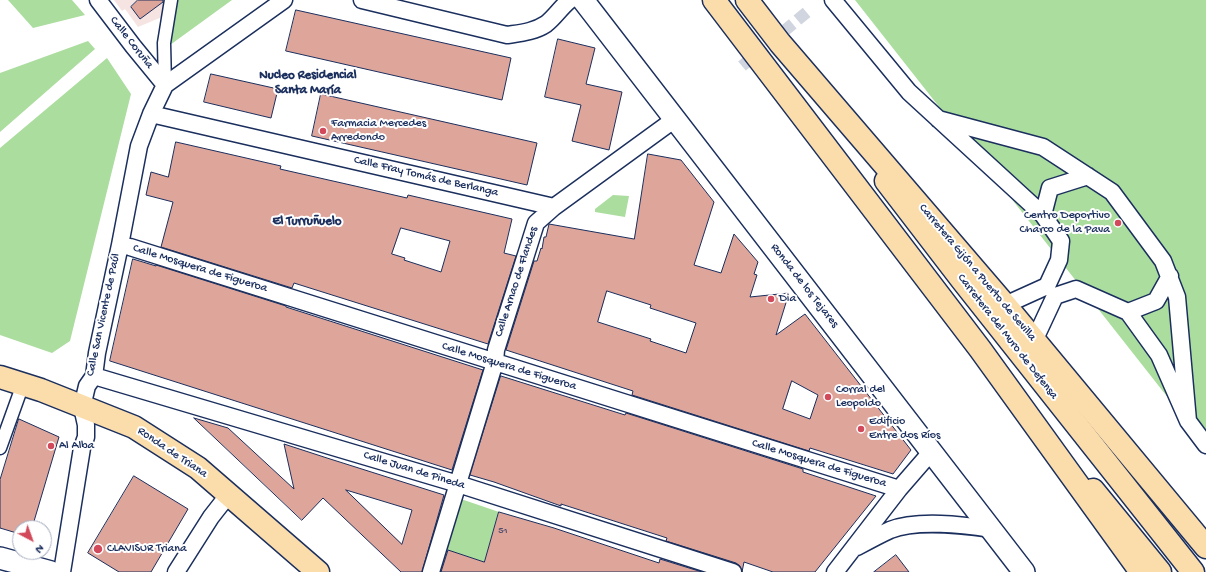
<!DOCTYPE html>
<html>
<head>
<meta charset="utf-8">
<style>
  body { margin:0 }
  #map { position:relative; width:1206px; height:572px; overflow:hidden; background:#fff; font-family:"Gochi Hand",sans-serif }
  canvas { display:block }
  .north { position:absolute; left:12px; top:520px; width:40px; height:40px; box-sizing:border-box; background:#fff; border:1px solid #a4acbf; border-radius:50%; rotate:139deg; font-size:11px; font-weight:700; line-height:16px; text-align:center; color:#1b2f5e }
  .north::after { content:''; display:block; margin:auto; width:14px; height:18px; background:#d1495b; clip-path:polygon(50% 0,100% 100%,50% 72%,0 100%) }
</style>
</head>
<body>
<div id="map">
<canvas width="1206" height="572"></canvas>
<div class="north">N</div>
</div>
<script>
const ctx = document.querySelector('canvas').getContext('2d');
ctx.lineJoin = 'round';
function fillPath(path, color) {
  ctx.fillStyle = color;
  ctx.fill(path, 'evenodd');
}
function stroke(path, color, width, dash) {
  ctx.strokeStyle = color;
  ctx.lineWidth = width;
  ctx.lineCap = dash ? 'butt' : 'round';
  ctx.setLineDash(dash || []);
  ctx.stroke(path);
}
function label(font, color, halo, rows, align = 'center') {
  ctx.font = font + ' "Gochi Hand",sans-serif';
  ctx.lineWidth = 4;
  ctx.setLineDash([]);
  ctx.textBaseline = 'middle';
  ctx.strokeStyle = halo;
  ctx.fillStyle = color;
  for (const [text, x, y, turn = 0] of rows) {
    ctx.save();
    ctx.translate(x, y);
    ctx.rotate((+turn || 0) * Math.PI / 180);
    ctx.textAlign = isNaN(turn) ? turn : align;
    if (halo) ctx.strokeText(text, 0, 0);
    ctx.fillText(text, 0, 0);
    ctx.restore();
  }
}
const built = new Path2D(`
  M114,0H165L162,17L138,27L125,9L122,11Z`);
const green = new Path2D(`
  M8,0H72L85,15L33,28Z
  M176,0H232L170,45L168,43Z
  M855,0H1206V446Z
  M88,41L95,49L0,132V73Z
  M107,58L131,94L70,341L52,353L0,335V148Z
  M613,195L629,196L625,217L595,212V209Z
  M461,499L499,512L484,562L446,550Z`);
const building = new Path2D(`
  M138,0H163V2L140,19L131,7Z
  M296,10L511,58L502,100L286,51Z
  M558,39L595,48L586,84L622,92L609,150L572,141L581,105L545,97Z
  M211,74L278,89L271,118L204,102Z
  M321,94L537,143L527,185L312,136Z
  M176,142L281,166L280,169L355,186L407,198L408,195L512,219L504,253L516,256L488,344L313,289L294,283L292,288L161,247L173,202L146,195L151,172L168,177ZM401,228L450,241L441,272L404,260L405,258L392,254Z
  M648,154L681,160L714,202L694,265L721,273L734,234L758,262L754,274L757,275L750,297L789,293L776,335L805,314L911,450L893,474L810,448L809,451L632,395L633,391L506,350L534,261H537L541,248L542,249L544,237H546L549,224L634,239ZM607,291L651,305L650,308L696,323L686,353L650,341L651,339L598,322ZM792,381L818,395L810,419L783,409Z
  M133,259L156,266V265L286,306V307L483,370L452,470L110,361Z
  M501,376L625,415L626,413L803,469V472L876,496L815,572H773L744,562L742,572L740,566L736,563L666,541L667,538L561,504V506L494,482L470,475Z
  M194,418L228,428L294,489L284,444L327,458L444,495L422,572H401L323,498L302,520ZM346,490L412,510L402,544Z
  M19,419L59,437L32,528H20V534L0,528V480Z
  M134,476L188,509L151,572H119L88,553Z
  M499,512L554,528L659,563L660,559L702,572H441L448,550L484,562Z
  M896,555L909,572H874Z`);
const pedestrianTunnel = new Path2D(`
  M742,66L807,12`);
const pedestrian = new Path2D(`
  M165,85L164,43L171,0
  M0,448L23,384`);
const minor = new Path2D(`
  M98,0L133,46L165,85
  M362,0L507,35C520,33 534,32 546,24C555,17 561,7 570,0
  M833,0L909,92L1043,215
  M151,114L554,207L675,119
  M938,119L1043,147L1112,192L1163,261L1177,297L1188,421
  M120,245L130,247L899,489
  M1005,305L1047,286L1059,260L1061,241L1043,215L1050,188L1088,176
  M1128,312L1156,301L1170,276
  M1034,341L1055,296L1076,289L1128,312L1159,355L1188,421L1206,445
  M94,376L458,484L733,572
  M857,547C868,541 879,535 890,530C917,519 964,525 992,529
  M62,572L82,448L86,437V425L82,407L87,386L94,376L97,353L120,245L139,146L151,114L165,85L284,0
  M176,572L211,517L229,494
  M431,572L495,362L496,350L536,223L554,207
  M835,572L899,489L932,451`);
const tertiary = new Path2D(`
  M583,0L1024,572
  M0,558L51,572`);
const primary = new Path2D(`
  M886,181L962,280L1193,572
  M0,377L41,390L134,427L198,468L318,572
  M1093,490L1160,572`);
const trunk = new Path2D(`
  M714,0L980,349L1141,572
  M747,0L780,43L1005,305L1206,547`);
const markers = [
  [323,131,4,"#d1495b"],
  [1118,223,4,"#d1495b"],
  [771,299,4,"#d1495b"],
  [828,397,4,"#d1495b"],
  [861,429,4,"#d1495b"],
  [51,446,4,"#d1495b"],
  [98,549,5,"#d1495b"]
];
const numberNames = [
  ["51",503,531]
];
const streetNames = [
  ["Calle Coruña",131,43,52],
  ["Calle Fray Tomás de Berlanga",426,177,13],
  ["Calle Mosquera de Figueroa",200,269,17],
  ["Carretera Gijón a Puerto de Sevilla",977,273,50],
  ["Calle Arnao de Flandes",517,282,-72],
  ["Ronda de los Tejares",804,286,52],
  ["Calle San Vicente de Paúl",104,315,-78],
  ["Carretera del Muro de Defensa",1007,337,52],
  ["Calle Mosquera de Figueroa",509,367,17],
  ["Ronda de Triana",172,453,34],
  ["Calle Mosquera de Figueroa",819,464,17],
  ["Calle Juan de Pineda",414,471,17]
];
const poiNames = [
  ["Farmacia Mercedes",331,124],
  ["Arredondo",331,138],
  ["Centro Deportivo",1110,216,"right"],
  ["Charco de la Pava",1110,230,"right"],
  ["Dia",779,299],
  ["Corral del",836,390],
  ["Leopoldo",836,404],
  ["Edificio",869,422],
  ["Entre dos Ríos",869,436],
  ["Al Alba",59,446],
  ["CLAVISUR Triana",107,549]
];
const neighbourhoodNames = [
  ["Nucleo Residencial",308,76],
  ["Santa María",308,91],
  ["El Turruñuelo",307,222]
];
fillPath(built, '#f5e4e1');
fillPath(green, '#abdd9e');
fillPath(building, '#dea59b');
stroke(building, '#1b2f5e', 1);
stroke(pedestrianTunnel, '#d1d5df', 12, [12, 6]);
stroke(pedestrian, '#1b2f5e', 15);
stroke(minor, '#1b2f5e', 19);
stroke(tertiary, '#1b2f5e', 24);
stroke(primary, '#1b2f5e', 25);
stroke(trunk, '#1b2f5e', 25);
stroke(pedestrian, '#fff', 12);
stroke(minor, '#fff', 16);
stroke(tertiary, '#fff', 21);
stroke(primary, '#fbddab', 22);
stroke(trunk, '#fbddab', 22);
for (const [x, y, r, color] of markers) {
  const dot = new Path2D();
  dot.arc(x, y, r, 0, 2 * Math.PI);
  ctx.fillStyle = color;
  ctx.fill(dot);
  stroke(dot, '#fff', 1.5);
}
label('10px', '#4c4c6d', null, numberNames);
label('12px', '#1b2f5e', '#fff', streetNames);
label('12px', '#1b2f5e', '#fff', poiNames, 'left');
label('bold 13px', '#1b2f5e', '#fff', neighbourhoodNames);
</script>
</body>
</html>
